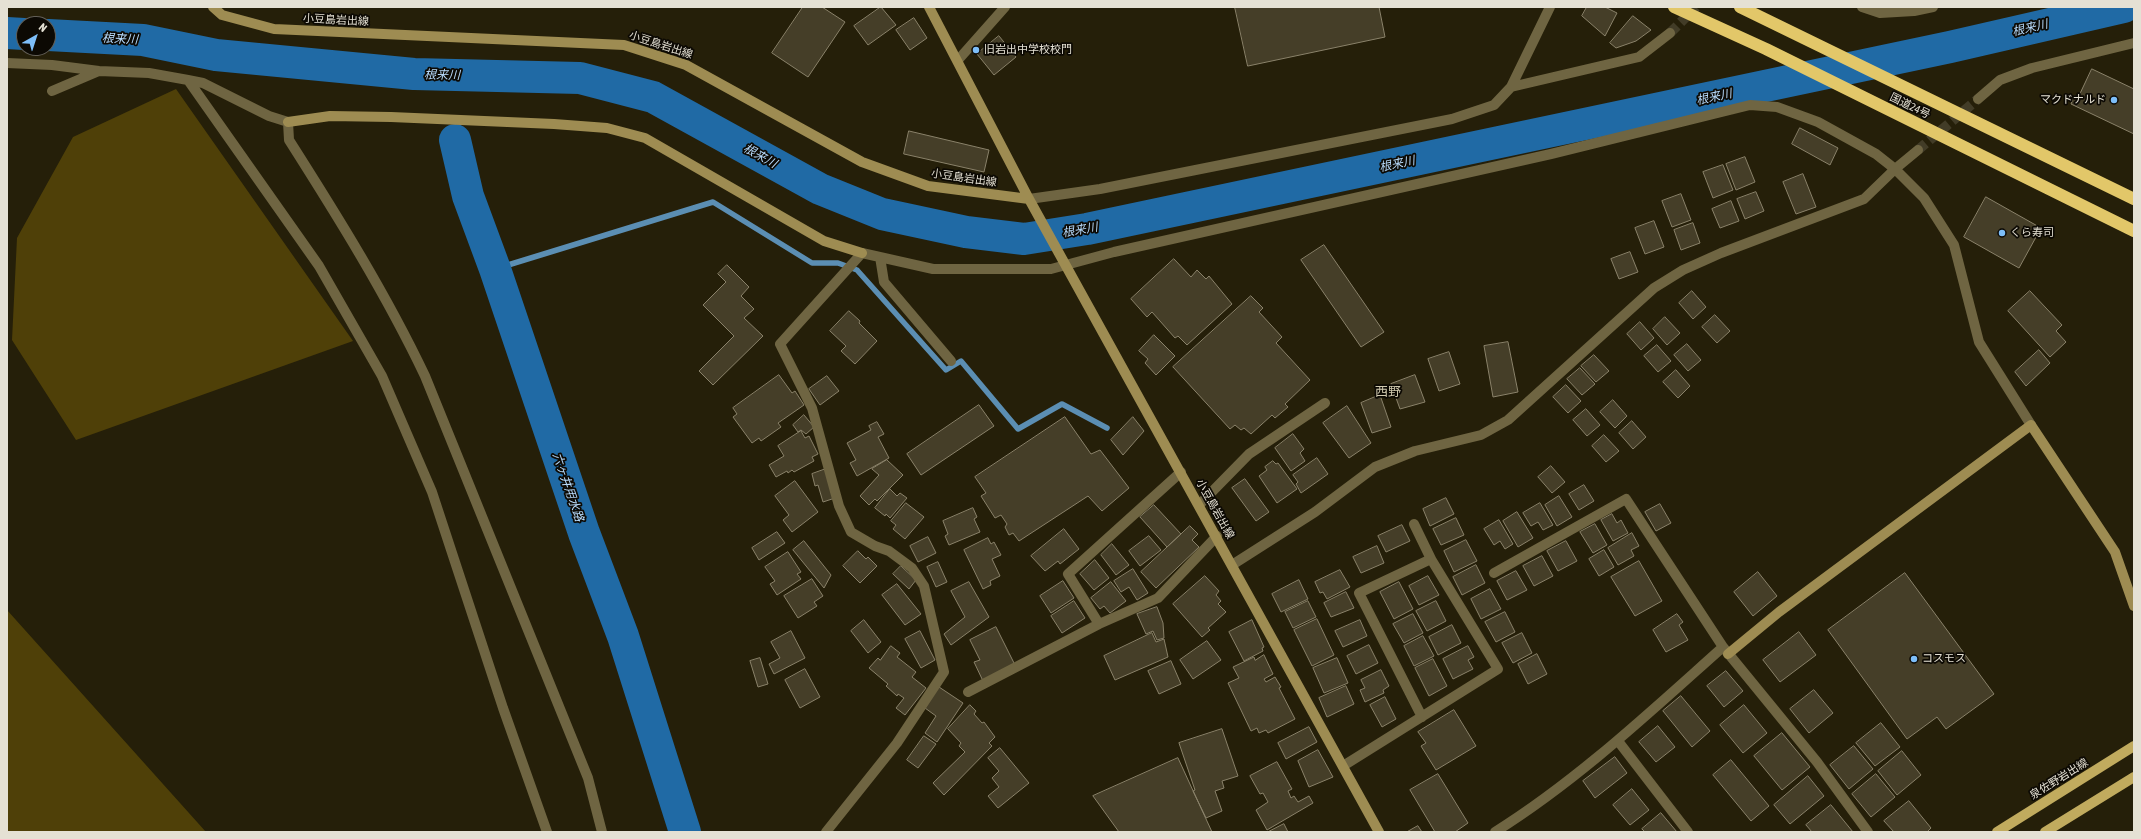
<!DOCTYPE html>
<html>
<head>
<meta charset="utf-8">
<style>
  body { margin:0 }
  #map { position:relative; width:2141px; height:839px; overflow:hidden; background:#251f09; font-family:"Asap Condensed",sans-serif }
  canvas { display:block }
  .frame { position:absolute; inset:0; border:8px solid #e5e1d4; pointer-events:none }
  .north { position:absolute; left:16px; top:16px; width:40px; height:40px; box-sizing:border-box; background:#0c0903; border:1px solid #635f57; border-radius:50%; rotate:39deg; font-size:11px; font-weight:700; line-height:16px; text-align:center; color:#e5e1d4 }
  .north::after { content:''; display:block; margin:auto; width:14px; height:18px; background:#7dbef9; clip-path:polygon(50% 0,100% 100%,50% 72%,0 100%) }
</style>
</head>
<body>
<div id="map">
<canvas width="2141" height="839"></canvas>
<div class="frame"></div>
<div class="north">N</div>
</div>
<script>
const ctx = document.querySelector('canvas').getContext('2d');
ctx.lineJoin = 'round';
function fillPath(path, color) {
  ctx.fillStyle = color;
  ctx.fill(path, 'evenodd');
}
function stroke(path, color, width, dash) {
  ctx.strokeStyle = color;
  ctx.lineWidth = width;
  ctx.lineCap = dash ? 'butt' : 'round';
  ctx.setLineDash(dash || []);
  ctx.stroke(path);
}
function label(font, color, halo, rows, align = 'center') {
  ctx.font = font + ' "Asap Condensed","Noto Sans JP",sans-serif';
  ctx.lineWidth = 3.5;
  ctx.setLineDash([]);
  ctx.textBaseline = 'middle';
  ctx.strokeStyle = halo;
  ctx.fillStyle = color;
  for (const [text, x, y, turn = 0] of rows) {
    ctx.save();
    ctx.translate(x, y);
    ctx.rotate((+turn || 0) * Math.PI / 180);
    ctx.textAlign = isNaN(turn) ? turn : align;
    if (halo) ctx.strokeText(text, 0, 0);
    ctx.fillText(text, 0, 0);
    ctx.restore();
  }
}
const green = new Path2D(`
  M176,89L353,341L76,440L12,340L17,238L73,137Z
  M7,610L206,832H7Z`);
const stream = new Path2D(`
  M495,269L713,202L812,263H838L857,270L946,370L961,361L1018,429L1062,404L1107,428`);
const river = new Path2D(`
  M7,33L24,34
  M48,35L143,40L216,55L414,74L580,78L653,97L820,189L882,214L966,232L1024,239L1087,229L1950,47L2124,7
  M455,140L468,196L495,269L584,533L623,636L685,832`);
const building = new Path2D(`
  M803,7H822L845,22L808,77L772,53Z
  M881,7L896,25L868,45L854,26Z
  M1235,7H1379L1385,37L1248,66Z
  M1587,7H1605L1617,13L1605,36L1582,16Z
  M1633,16L1651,30L1636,41L1616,48L1610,43Z
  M914,18L927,38L910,50L896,30Z
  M999,36L1016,57L994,75L977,54Z
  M2092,69L2134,89V134L2071,104L2074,96L2078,97Z
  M1800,128L1838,148L1830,165L1792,144Z
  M909,131L989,150L984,172L904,154Z
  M1745,157L1755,182L1736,190L1726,164Z
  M1723,165L1733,190L1713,198L1703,172Z
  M1803,174L1816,207L1796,214L1783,182Z
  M1756,192L1764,211L1745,219L1737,199Z
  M1681,194L1691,220L1672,227L1662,201Z
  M1986,197L2041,228L2019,268L1964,237Z
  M1731,201L1739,221L1720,228L1712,209Z
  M1654,221L1664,247L1645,254L1635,228Z
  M1693,223L1700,243L1681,250L1674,230Z
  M1324,245L1384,332L1361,347L1301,260Z
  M1630,252L1638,272L1619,279L1611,259Z
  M1174,259L1191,277L1197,270L1206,279L1209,276L1232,304L1187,345L1178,336L1175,338L1152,312L1147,317L1131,299Z
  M727,265L749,287L741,296L754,309L744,318L763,336L713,385L699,371L734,336L703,305L726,282L718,274Z
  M1692,291L1706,307L1693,319L1679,303Z
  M2030,291L2062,325L2056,331L2066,342L2050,357L2008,311Z
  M1251,296L1263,308L1259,312L1282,337L1276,343L1310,380L1285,404L1288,407L1275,418L1272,415L1251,434L1244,428L1241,430L1235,425L1230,429L1173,367Z
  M849,311L860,321L859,323L877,341L855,364L841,351L846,346L830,331Z
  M1715,315L1730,331L1717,343L1702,327Z
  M1665,317L1680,333L1667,345L1653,329Z
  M1640,322L1654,338L1641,350L1627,334Z
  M1154,335L1175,356L1156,375L1145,363L1148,359L1139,351Z
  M1508,342L1518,392L1493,397L1484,346Z
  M1687,344L1701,360L1688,371L1674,355Z
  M1657,345L1671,361L1658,372L1644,356Z
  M2039,350L2050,363L2026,386L2015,372Z
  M1449,352L1460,384L1439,391L1428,359Z
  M1594,355L1609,371L1596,382L1581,366Z
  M1580,368L1595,384L1582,395L1567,379Z
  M1676,370L1690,386L1678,398L1663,382Z
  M779,375L792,393L795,391L804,405L778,423L781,427L761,441L759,438L752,443L733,417L737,414L733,408Z
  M1415,375L1425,402L1400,409L1391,384Z
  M827,376L839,391L820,405L809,389Z
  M1566,385L1581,401L1568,413L1553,397Z
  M1380,395L1391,427L1372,433L1361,403Z
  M1613,400L1627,416L1615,428L1600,412Z
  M979,405L994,426L921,475L907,454Z
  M1347,406L1371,443L1349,458L1323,423Z
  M1586,409L1600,425L1587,436L1573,420Z
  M804,415L814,427L806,434L801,430L798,432L793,425Z
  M1065,417L1091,454L1100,450L1129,488L1102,511L1088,496L1019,541L1013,533L1009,535L1005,527L1007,524L1001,515L995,518L981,496L986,493L975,477Z
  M1133,417L1144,431L1123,455L1111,440Z
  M1632,421L1646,437L1633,449L1619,433Z
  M877,422L884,434L878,437L889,458L857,476L850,463L856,460L847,443L871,430L869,426Z
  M801,431L805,438L809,436L818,454L812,457L814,461L794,472L792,470L788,473L787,471L776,477L769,465L784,456L778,446Z
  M1293,434L1304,449L1300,453L1305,461L1291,471L1275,448Z
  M1604,435L1619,451L1606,462L1592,446Z
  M1317,458L1328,474L1301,493L1296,484L1298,482L1293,475Z
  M887,460L903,475L877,501L875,499L869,505L860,496L879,475L872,469Z
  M1273,461L1276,464L1278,463L1297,489L1277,503L1259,476L1267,470L1265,467Z
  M1551,466L1565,482L1552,493L1538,477Z
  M826,469L835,498L823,502L818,485L815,486L812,474Z
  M1245,479L1269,512L1256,521L1232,488Z
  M795,481L818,512L792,532L783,520L789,515L775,496Z
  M1584,485L1594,501L1579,510L1569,494Z
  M890,489L897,496L900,493L907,498L890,518L886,514L885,516L875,508Z
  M1559,496L1572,517L1557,526L1545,505Z
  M1446,498L1454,514L1430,526L1423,509Z
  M906,503L924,517L905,539L893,529L896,525L891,521Z
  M1540,503L1553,525L1543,530L1538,522L1531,526L1523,513Z
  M1660,504L1671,523L1656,531L1645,512Z
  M1154,505L1181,534L1167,547L1140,517Z
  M973,508L977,517L974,519L980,532L949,545L945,536L948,534L943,521Z
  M1517,512L1533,538L1518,547L1503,521Z
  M1612,514L1617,523L1621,520L1628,533L1613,541L1601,520Z
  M1456,518L1464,535L1441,545L1433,529Z
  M1499,520L1513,544L1505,549L1500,541L1494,545L1484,529Z
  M1595,524L1607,545L1593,553L1580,532Z
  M1402,525L1410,541L1386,552L1378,536Z
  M1190,526L1198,534L1192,540L1199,547L1156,588L1141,572Z
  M1064,529L1079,549L1060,564L1058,561L1045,571L1031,556Z
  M777,532L785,543L759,560L752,548Z
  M1632,533L1639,546L1631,550L1634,556L1618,565L1608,548Z
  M1149,536L1161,550L1140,566L1129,551Z
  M928,537L936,553L918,562L910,546Z
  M988,538L991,544L994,542L1001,555L992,559L1000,576L990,581L991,585L983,589L964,550Z
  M1466,540L1477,561L1454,572L1444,551Z
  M804,541L831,575L824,588L793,550Z
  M1566,541L1577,561L1558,571L1547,551Z
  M1112,544L1129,565L1116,575L1101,555Z
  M1377,546L1384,563L1361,573L1353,557Z
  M1604,550L1614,567L1599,576L1589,559Z
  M858,551L866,559L868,557L877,566L860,583L843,566Z
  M788,552L801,572L797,574L801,579L777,595L770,584L775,581L765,567Z
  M1542,556L1553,576L1534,586L1523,566Z
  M1095,560L1109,578L1094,590L1080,574Z
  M1639,561L1662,601L1635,616L1611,577Z
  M938,562L947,582L936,587L927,567Z
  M1476,565L1485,583L1462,595L1453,577Z
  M901,566L916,580L909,589L893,574Z
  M1133,569L1148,593L1137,600L1129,587L1121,592L1114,581Z
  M1340,570L1350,587L1327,599L1323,592L1320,593L1315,582Z
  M1516,571L1527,590L1507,600L1497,581Z
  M1758,572L1777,596L1753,616L1734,592Z
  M1905,573L1994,694L1946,729L1937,717L1907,739L1828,630Z
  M1205,576L1219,591L1216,595L1221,601L1218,604L1226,612L1208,628L1210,630L1202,637L1173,604Z
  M1428,576L1439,595L1419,605L1409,586Z
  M812,579L823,596L814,602L817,606L798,618L784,596Z
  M1299,580L1308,599L1281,612L1272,594Z
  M1063,581L1074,598L1051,613L1040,596Z
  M969,582L989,617L951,645L944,634L965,617L951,591Z
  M1111,582L1126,601L1110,613L1104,606L1100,609L1091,598Z
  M1399,582L1413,609L1394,619L1380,592Z
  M897,584L921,614L905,625L882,595Z
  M1490,589L1501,609L1481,619L1471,599Z
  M1346,592L1354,608L1331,617L1324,603Z
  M1074,601L1085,618L1062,633L1051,616Z
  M1308,601L1316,617L1293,628L1285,612Z
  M1436,601L1446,621L1427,631L1416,611Z
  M1157,607L1163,623L1164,638L1157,640L1153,631L1146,634L1137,614Z
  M1505,612L1515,632L1496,642L1485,622Z
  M1413,614L1423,633L1404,643L1393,624Z
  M1677,614L1683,622L1679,625L1688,640L1666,652L1653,630Z
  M1317,619L1334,655L1312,666L1294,630Z
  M864,620L881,642L868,653L851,631Z
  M1252,620L1264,647L1262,648L1263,651L1244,661L1229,632Z
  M1360,620L1367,636L1343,647L1335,631Z
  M1452,625L1461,643L1438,655L1429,637Z
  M996,627L1015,665L983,681L974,662L980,660L970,640Z
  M791,631L805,658L774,674L769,664L780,658L771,642Z
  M920,631L935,660L921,668L905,639Z
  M1799,632L1816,655L1780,682L1763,660Z
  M1152,633L1156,642L1164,639L1168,657L1115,680L1104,656Z
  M1522,633L1532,653L1513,663L1502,643Z
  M1423,636L1434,656L1414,666L1404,646Z
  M1207,641L1221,660L1193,679L1180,660Z
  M1369,645L1378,663L1356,674L1347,656Z
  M891,646L900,653L897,657L916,672L912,677L926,688L905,715L896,708L904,698L898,694L897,696L886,686L888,684L869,668L878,658L880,660Z
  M1468,646L1474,657L1468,660L1473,669L1453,679L1443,659Z
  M1537,654L1547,674L1528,684L1518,664Z
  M1264,655L1273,674L1264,679L1266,682L1275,677L1281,687L1279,688L1295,719L1268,733L1266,730L1259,733L1257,728L1251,731L1228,683L1239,678L1233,667L1254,657L1255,660Z
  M760,658L768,684L758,687L750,661Z
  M1337,658L1348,683L1324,693L1313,668Z
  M1433,659L1447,686L1429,696L1415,668Z
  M1171,661L1181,684L1159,694L1148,671Z
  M805,669L820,697L800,708L785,680Z
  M1381,670L1389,686L1383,690L1384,693L1365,702L1360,690L1365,688L1361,680Z
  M1726,671L1743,691L1724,707L1707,686Z
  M1346,686L1354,704L1327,717L1319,698Z
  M939,687L963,703L937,742L925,733L936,716L925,708Z
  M1814,690L1833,713L1809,733L1790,709Z
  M1681,696L1710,731L1692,747L1663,711Z
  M1385,697L1396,719L1382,727L1370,705Z
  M970,705L976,711L974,714L982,723L984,722L995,737L989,743L992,746L944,795L933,783L965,752L959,746L961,743L948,729Z
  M1744,705L1767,733L1743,753L1720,725Z
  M1454,710L1476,746L1436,770L1421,746L1426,743L1418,732Z
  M1881,723L1900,747L1875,766L1856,743Z
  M1658,726L1675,747L1656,762L1639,742Z
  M1309,727L1317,742L1286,759L1278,743Z
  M1222,729L1238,776L1222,781L1224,788L1215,791L1222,811L1206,818L1193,791L1195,790L1179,743Z
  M1782,733L1810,767L1782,790L1754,756Z
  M924,736L936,744L918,768L907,760Z
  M1854,746L1873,769L1849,789L1830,765Z
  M1000,748L1029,783L998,808L988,796L999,787L992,778L999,771L988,758Z
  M1318,750L1333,777L1309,787L1298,761Z
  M1902,751L1921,775L1897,795L1878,771Z
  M1615,757L1627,773L1595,798L1583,781Z
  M1178,758L1212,832H1119L1093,796Z
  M1731,760L1769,806L1751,821L1713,775Z
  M1277,762L1292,789L1288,791L1291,798L1294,796L1298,802L1309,796L1313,803L1267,830L1256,810L1268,802L1263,793L1260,794L1250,776Z
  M1438,774L1468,823L1455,832H1435L1410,790Z
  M1876,774L1895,797L1871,817L1852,794Z
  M1808,776L1824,796L1790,824L1774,805Z
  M1632,789L1649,810L1630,825L1613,805Z
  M1909,801L1931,828L1927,832H1894L1884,821Z
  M1831,805L1853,832H1812L1806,825Z
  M1661,813L1677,832H1645L1642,829Z
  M1284,824L1288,832H1268Z
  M1418,826L1422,832H1407Z`);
const streetTunnel = new Path2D(`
  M1670,33L1696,7
  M1918,150L1978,99`);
const street = new Path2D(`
  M1862,7L1880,13L1914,11L1933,7
  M958,60L1005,7
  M7,63L52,65L99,71L149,73L188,80L203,83L269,116L288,122L289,140C338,217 386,294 425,376L588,778L602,832
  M188,80L319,266L382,376L432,492L503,708L547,832
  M1511,87L1639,57L1670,33
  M52,91L99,71
  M1978,99L2000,80L2032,68L2134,43
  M1029,199L1100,189L1452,119L1494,105L1511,87L1550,7
  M880,257L884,282L951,361
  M1199,505L1249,454L1325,403
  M1414,524L1431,559L1359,593L1422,717
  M1232,565L1315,512L1375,467L1415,451L1481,435L1508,420L1654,288L1683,270L1721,253L1864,199L1895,169L1918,150
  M1494,573L1626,499L1723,647
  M1099,624L1068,574L1181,472
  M968,692L1099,624L1158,598L1217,536
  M1618,741L1688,832
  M1343,766L1498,669L1431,559
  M826,832L897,743L944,672L924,586L912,568L889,551L875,546L851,532L839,506L812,408L780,344L862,253L933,269H1051L1114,252L1551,154L1750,105L1777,107L1818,122L1876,154L1895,169L1924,198L1954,245L1979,342L2031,425
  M1495,832C1578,780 1650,712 1723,647L1817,762L1868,832`);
const secondary = new Path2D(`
  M213,7L222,15L274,29L624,45L686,65L862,162L928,186L1029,199
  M929,7L1029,199L1379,832
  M288,122L330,116L391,117L554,124L607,128L645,138L824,241L862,253
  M1728,654L1779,612L2031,425L2115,552L2134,606`);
const primary = new Path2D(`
  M1997,832L2134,746
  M2045,832L2134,777`);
const highway = new Path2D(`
  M1674,7L1766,49L2134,231
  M1740,7L2134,199`);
const markers = [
  [976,50,4,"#7dbef9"],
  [2114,100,4,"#7dbef9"],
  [2002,233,4,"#7dbef9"],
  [1914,659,4,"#7dbef9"]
];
const streetNames = [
  ["小豆島岩出線",336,20,3],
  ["小豆島岩出線",661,45,18],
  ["国道24号",1910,106,26],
  ["小豆島岩出線",964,178,8],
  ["小豆島岩出線",1215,509,61],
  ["泉佐野岩出線",2059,779,-32]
];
const poiNames = [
  ["旧岩出中学校校門",984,50],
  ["マクドナルド",2106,100,"right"],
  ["くら寿司",2010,233],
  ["コスモス",1922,659]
];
const waterNames = [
  ["根来川",2030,28,-13],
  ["根来川",120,39,3],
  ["根来川",442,75,1],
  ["根来川",1714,97,-12],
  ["根来川",760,156,29],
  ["根来川",1397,164,-12],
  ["根来川",1080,230,-10],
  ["六ヶ井用水路",568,487,71]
];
const quarterNames = [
  ["西野",1388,392]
];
fillPath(green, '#4f4008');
stroke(stream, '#5b8eb3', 5.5);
stroke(river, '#206aa5', 32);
fillPath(building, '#453e28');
stroke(building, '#8a826a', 1);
stroke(streetTunnel, '#423c27', 10, [10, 5]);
stroke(street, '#6f6542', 10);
stroke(secondary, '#9e8c52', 10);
stroke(primary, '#c1ab5e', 10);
stroke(highway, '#e2c769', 12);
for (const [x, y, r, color] of markers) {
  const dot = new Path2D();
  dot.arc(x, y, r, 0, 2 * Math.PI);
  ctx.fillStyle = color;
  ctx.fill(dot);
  stroke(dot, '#0c0903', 1.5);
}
label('11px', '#e5e1d4', '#0c0903', streetNames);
label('11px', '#e5e1d4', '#0c0903', poiNames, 'left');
label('italic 12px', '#b7dafb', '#0c0903', waterNames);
label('13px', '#d0c9ae', '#0c0903', quarterNames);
</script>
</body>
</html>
